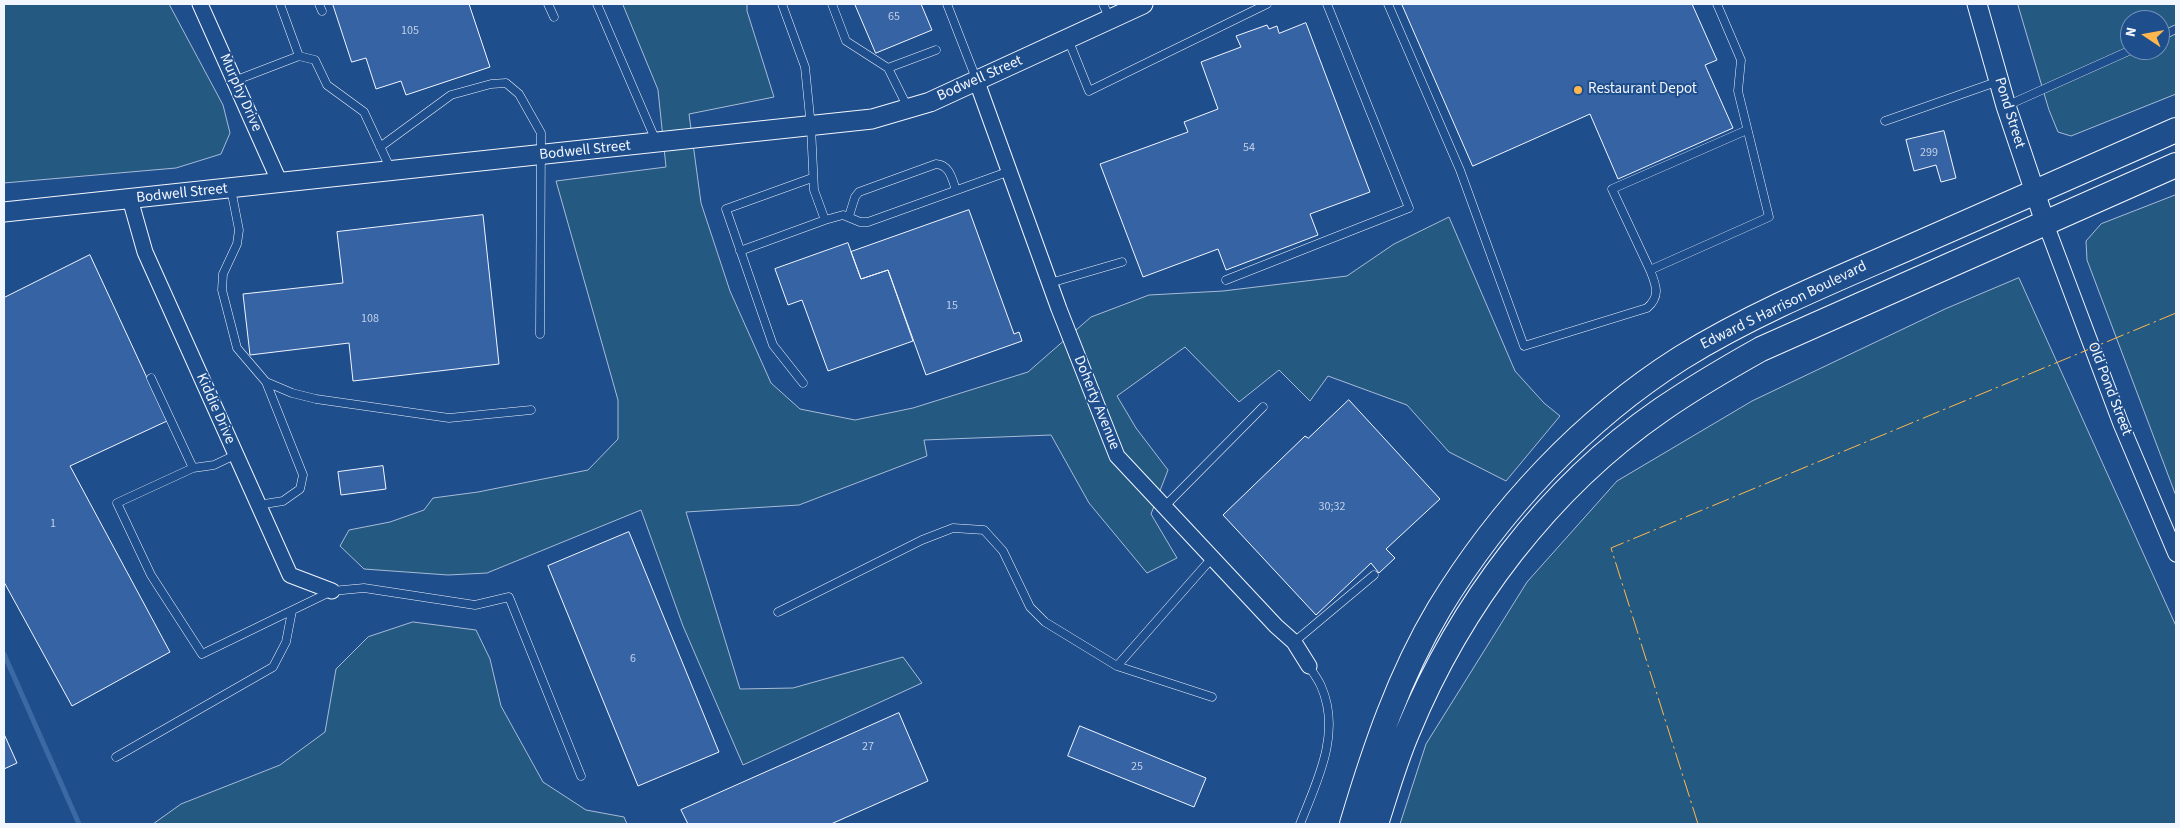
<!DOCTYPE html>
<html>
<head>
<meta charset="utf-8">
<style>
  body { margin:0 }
  #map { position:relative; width:2180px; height:828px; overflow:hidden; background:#1f4e8c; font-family:"Source Sans 3",sans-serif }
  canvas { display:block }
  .frame { position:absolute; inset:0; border:5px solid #f2f6ff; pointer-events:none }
  .north { position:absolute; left:2120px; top:10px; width:50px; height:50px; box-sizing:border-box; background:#1f4e8c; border:1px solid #7391ba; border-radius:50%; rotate:282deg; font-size:14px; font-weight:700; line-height:20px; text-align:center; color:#f2f6ff }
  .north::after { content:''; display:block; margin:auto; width:18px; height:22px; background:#ffb74d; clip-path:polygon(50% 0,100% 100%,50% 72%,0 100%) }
</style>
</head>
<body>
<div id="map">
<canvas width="2180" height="828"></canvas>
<div class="frame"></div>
<div class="north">N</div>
</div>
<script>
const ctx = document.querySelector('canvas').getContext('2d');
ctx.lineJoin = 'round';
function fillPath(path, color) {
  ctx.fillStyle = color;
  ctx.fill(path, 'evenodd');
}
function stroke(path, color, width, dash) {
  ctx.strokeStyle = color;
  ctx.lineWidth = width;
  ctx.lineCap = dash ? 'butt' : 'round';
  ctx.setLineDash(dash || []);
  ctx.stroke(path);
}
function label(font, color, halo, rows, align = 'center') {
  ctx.font = font + ' "Source Sans 3",sans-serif';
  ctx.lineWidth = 4;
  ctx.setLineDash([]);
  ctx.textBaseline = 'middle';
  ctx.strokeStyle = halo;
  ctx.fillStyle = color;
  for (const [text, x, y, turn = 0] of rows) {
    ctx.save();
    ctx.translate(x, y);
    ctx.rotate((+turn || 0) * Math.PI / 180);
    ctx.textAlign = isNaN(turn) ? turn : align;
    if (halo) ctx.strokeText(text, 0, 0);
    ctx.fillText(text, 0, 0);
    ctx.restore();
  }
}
const green = new Path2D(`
  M4,4H169L223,105L230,133L221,154L176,168L4,183Z
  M623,4H747V11L774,97L689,114L701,203L730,291L771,383L800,409L855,420L913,408L1028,372L1091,317L1149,295L1223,291L1347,276L1394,244L1449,217L1515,371L1544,403L1560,416L1506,481L1449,452L1407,405L1328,376L1310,401L1279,370L1239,402L1185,347L1117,396L1136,428L1168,470L1151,514L1177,558L1147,573L1089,503L1051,435L924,440L927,456L799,505L686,512L740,689L793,688L903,657L922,683L743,765L683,626L641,510L487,573L448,575L364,569L340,546L349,530L390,522L424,510L433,498L478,492L588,470L618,439V400L556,181L666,167L658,90Z
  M2018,4H2176V94L2071,136L2058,132L2049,110ZM2130,20H2160V50H2130Z
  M2176,195V496L2087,260L2086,241L2101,224Z
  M2019,278L2176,626V824H1400L1426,744L1527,582L1617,481L1752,401L1945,309Z
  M413,622L476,630L490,659L501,706L543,782L586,810L624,817L627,824H153L181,804L280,765L325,732L336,669L368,637Z`);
const stream = new Path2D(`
  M4,654L79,824`);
const building = new Path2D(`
  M333,4H469L490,67L406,95L401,81L376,89L366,58L352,62Z
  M855,4H921L932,30L876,53Z
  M1402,4H1692L1717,60L1705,65L1733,128L1618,179L1590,114L1473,166Z
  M1306,23L1370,192L1310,214L1318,235L1226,270L1218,249L1143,277L1100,164L1188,132L1184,122L1218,109L1201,62L1241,47L1236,36L1267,25L1269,29L1277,26L1279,33Z
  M1944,131L1956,178L1941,182L1936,165L1914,171L1906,140Z
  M969,210L1014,334L1019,332L1022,341L926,375L888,270L861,279L851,252Z
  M483,215L499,364L353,381L349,343L250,355L243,294L343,283L337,232Z
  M848,243L861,279L888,270L913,341L828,371L802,300L788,305L775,269Z
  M90,255L167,421L70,466L170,652L72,706L4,582V298Z
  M1349,400L1440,499L1386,549L1395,558L1379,573L1371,563L1316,615L1223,515L1305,436L1308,438Z
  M383,466L386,489L341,495L338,472Z
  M629,532L719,752L638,786L548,566Z
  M899,713L928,781L831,824H688L681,810Z
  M1080,726L1206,778L1194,807L1068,756Z
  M4,734L17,763L4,769Z`);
const service = new Path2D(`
  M280,4L299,56
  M319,4L322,11
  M548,4L554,17
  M597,4L656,141
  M782,4L805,67L811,127L814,190L825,220L843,215L860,222H868L1010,171
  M832,4L846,41L888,68L908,108
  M947,4L977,81
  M1103,4L1110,19
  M1388,4L1460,170L1524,346L1647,308C1661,296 1656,285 1650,270
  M1717,4L1741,60L1738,91L1769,217L1650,270L1612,189L1747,130
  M2160,37L2176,29
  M1068,39L1089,91L1267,4
  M888,68L936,50
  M234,81L299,56L315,60L327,85L364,112L391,170
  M2006,106L2131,50
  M1885,121L1999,81
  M380,147L451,95L491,84L506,83L519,94L541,133L540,334
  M231,189L239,230L237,244L223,274L222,290L237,348L266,382L292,393L316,399L449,418L531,410
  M849,216L855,197L859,192L936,164C950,165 952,179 956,190
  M740,251L825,220
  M1226,280L1409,208L1327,4
  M1050,283L1122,262
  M151,378L193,468
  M803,383L773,345L726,209L812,178
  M235,455L214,465L193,468L117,503L151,575L202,654L332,591L364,588L475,605L509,597L581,776
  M258,505L283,501L300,489L303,475L266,382
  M1165,506L1263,407
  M778,612L922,540L953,528L984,530L1003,551L1030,607L1045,622L1117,666L1212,558
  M1294,642L1374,575
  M1117,666L1212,697
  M116,757L273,667L286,642L292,611
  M1300,824C1317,781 1342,733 1321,686C1318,679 1313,673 1309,666`);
const minor = new Path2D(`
  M200,4L280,183
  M977,82L1059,309L1117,456L1276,626L1294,642L1309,666
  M130,199L145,252L290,575L332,591
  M2045,222L2121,424L2176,554`);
const tertiary = new Path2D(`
  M1977,4L2006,106L2045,222
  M4,212L872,119L930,102L1143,4`);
const primary = new Path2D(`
  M1352,824C1374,750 1399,676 1439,609C1499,510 1583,420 1681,358C1752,314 1830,282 1906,249C1996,209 2086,170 2176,130
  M1376,824C1386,793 1395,761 1408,731C1460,605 1548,488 1661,410C1693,388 1727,368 1761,349L2176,165`);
const power = new Path2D(`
  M1698,824L1611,548L2176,313`);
const markers = [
  [1578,90,5,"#ffb74d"]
];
const numberNames = [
  ["65",894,17],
  ["105",410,31],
  ["54",1249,148],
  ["299",1929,153],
  ["15",952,306],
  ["108",370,319],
  ["30;32",1332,507],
  ["1",53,524],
  ["6",633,659],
  ["27",868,747],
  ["25",1137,767]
];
const streetNames = [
  ["Bodwell Street",980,79,-24],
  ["Murphy Drive",240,93,66],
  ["Pond Street",2009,113,73],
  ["Bodwell Street",585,151,-6],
  ["Bodwell Street",182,194,-6],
  ["Edward S Harrison Boulevard",1784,306,-26],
  ["Old Pond Street",2109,389,69],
  ["Doherty Avenue",1096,403,68],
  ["Kiddie Drive",215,409,66]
];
const poiNames = [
  ["Restaurant Depot",1588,90]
];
fillPath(green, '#245a82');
stroke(green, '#a8bbd7', 1);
stroke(stream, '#3b69a3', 5);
fillPath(building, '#3563a3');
stroke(building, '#f2f6ff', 1);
stroke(service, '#f2f6ff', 9);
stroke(minor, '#f2f6ff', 17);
stroke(tertiary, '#f2f6ff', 21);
stroke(primary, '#f2f6ff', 26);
stroke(service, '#1f4e8c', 8);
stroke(minor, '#1f4e8c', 15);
stroke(tertiary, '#1f4e8c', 19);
stroke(primary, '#1f4e8c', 24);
stroke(power, '#ffb74d', 1, [18, 4, 2.5, 4]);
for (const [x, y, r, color] of markers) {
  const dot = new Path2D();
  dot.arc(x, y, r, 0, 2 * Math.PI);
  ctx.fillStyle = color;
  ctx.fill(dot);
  stroke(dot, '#1f4e8c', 2);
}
label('12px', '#c3d1e8', null, numberNames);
label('15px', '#f2f6ff', '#1f4e8c', streetNames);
label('15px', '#f2f6ff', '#1f4e8c', poiNames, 'left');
</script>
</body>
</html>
